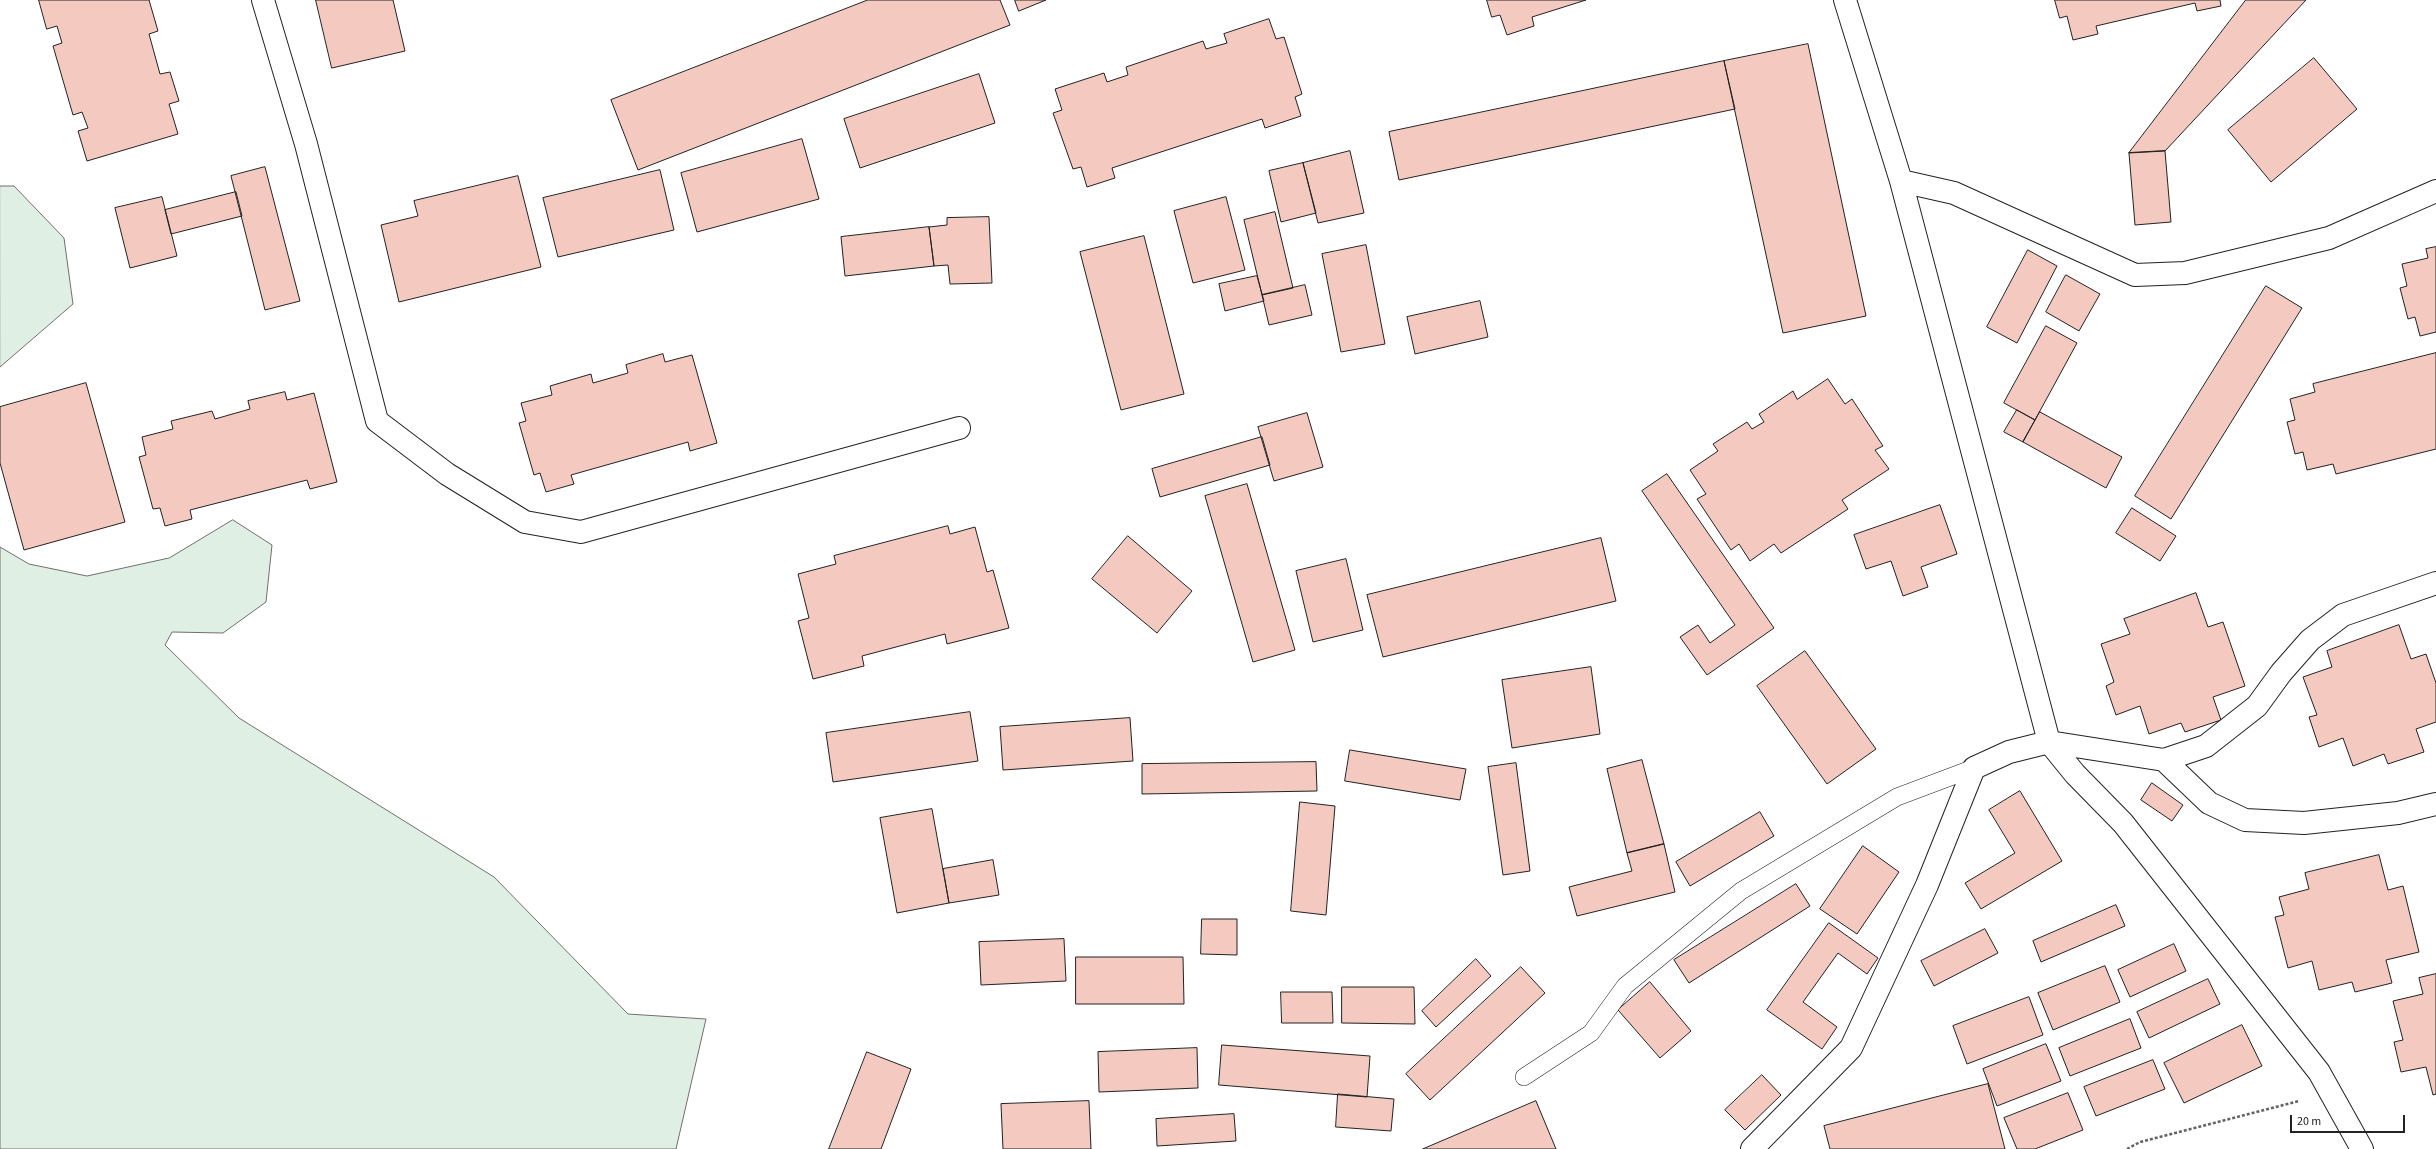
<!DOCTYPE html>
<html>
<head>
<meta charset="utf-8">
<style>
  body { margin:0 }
  #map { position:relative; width:2436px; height:1149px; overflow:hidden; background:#fff; font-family:"Source Sans 3",sans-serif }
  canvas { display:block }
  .scale { position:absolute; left:2290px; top:1115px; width:115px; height:18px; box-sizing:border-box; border:2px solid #222; border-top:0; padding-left:5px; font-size:12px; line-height:14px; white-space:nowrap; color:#222; -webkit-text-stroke:3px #fff; paint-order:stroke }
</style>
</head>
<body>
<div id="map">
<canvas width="2436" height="1149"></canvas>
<div class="scale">20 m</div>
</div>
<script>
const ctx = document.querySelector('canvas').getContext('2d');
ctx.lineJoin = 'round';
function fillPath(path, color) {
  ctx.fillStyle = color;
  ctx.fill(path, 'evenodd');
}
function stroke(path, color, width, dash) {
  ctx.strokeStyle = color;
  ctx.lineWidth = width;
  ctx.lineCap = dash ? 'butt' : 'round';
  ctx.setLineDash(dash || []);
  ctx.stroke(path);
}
const green = new Path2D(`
  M0,186H14L64,238L73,304L0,367Z
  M233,520L272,545L266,602L223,633L172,632L165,645L239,718L494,877L628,1014L706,1019L676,1149H0V547L29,564L87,576L169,558Z`);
const building = new Path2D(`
  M39,0H149L158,31L149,34L160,74L170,72L179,101L169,104L178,134L87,161L78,131L88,128L82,112L73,115L53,46L62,43L57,26L47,29Z
  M316,0H393L405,51L332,68Z
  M868,0H1000L1010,25L638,170L611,100Z
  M1015,0H1046L1019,11Z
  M1487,0H1586L1532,17L1534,26L1507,35L1500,15L1492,17Z
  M2055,0H2220L2221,6L2197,11L2195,3L2096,26L2098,34L2073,40L2067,16L2060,18Z
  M2246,0H2306L2165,151L2129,153Z
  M1269,19L1276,39L1284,37L1302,94L1295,97L1301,116L1265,128L1262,119L1112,168L1115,178L1087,187L1081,167L1073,169L1053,113L1062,110L1055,89L1104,73L1107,82L1128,75L1126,67L1203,41L1206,49L1227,43L1224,34Z
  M1808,44L1866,316L1783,333L1724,61Z
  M2314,58L2357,109L2271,182L2228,130Z
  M1724,61L1735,109L1399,180L1389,132Z
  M979,74L995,123L860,168L844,119Z
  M802,139L819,199L697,232L681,173Z
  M1350,151L1364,213L1318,223L1303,163Z
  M2165,151L2171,222L2135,225L2129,153Z
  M1303,163L1316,213L1281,222L1269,171Z
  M265,167L300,301L265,310L231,176Z
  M660,170L674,230L558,257L543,198Z
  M518,176L541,267L399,302L381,225L418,216L414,201Z
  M236,192L242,216L171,234L165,210Z
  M162,197L177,256L130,268L115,208Z
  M1226,197L1245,270L1193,283L1174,211Z
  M1275,212L1293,288L1262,295L1244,220Z
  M989,217L992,283L950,284L948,265L934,266L929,227L947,225V218Z
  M929,227L934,266L845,276L841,237Z
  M1144,236L1184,394L1121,410L1080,252Z
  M1366,245L1385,344L1341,352L1322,254Z
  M2436,247V332L2420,336L2415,317L2408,319L2400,288L2407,286L2402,264L2428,258L2426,249Z
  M2028,250L2057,266L2017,343L1987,327Z
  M2066,275L2100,294L2079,331L2046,312Z
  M1257,276L1264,301L1225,311L1219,284Z
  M1305,285L1312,315L1269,325L1262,295Z
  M2266,286L2302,308L2171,519L2135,496Z
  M1480,301L1488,337L1415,354L1407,317Z
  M2046,326L2077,343L2035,420L2004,403Z
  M2436,353V449L2336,474L2333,464L2307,470L2303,452L2295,454L2287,422L2295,420L2290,399L2315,392L2313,384Z
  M663,354L665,362L692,355L717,443L690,451L688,442L571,475L574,484L546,492L540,473L534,475L519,423L526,421L521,403L552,395L550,386L591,374L593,383L628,373L626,365Z
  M1828,379L1845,404L1852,399L1883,446L1875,450L1889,469L1842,500L1848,509L1781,553L1774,544L1750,561L1739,544L1731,550L1697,499L1706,494L1690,470L1718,451L1713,444L1747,422L1752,429L1764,422L1759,414L1793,391L1797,399Z
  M86,383L125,522L24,550L0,463V407Z
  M285,392L287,400L314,393L337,482L310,489L307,480L190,510L192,519L165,526L160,508L153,509L139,457L146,455L142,437L173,429L171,421L212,411L215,419L250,409L248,401Z
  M2017,410L2035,420L2023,442L2004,432Z
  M2040,412L2122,457L2106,488L2023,442Z
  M1307,413L1323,467L1274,481L1258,427Z
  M1262,437L1270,465L1160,497L1152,469Z
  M1667,474L1774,628L1707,675L1680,637L1698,625L1710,643L1735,625L1642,491Z
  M1247,484L1295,650L1253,662L1205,496Z
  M1940,505L1957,554L1921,567L1928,587L1903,596L1891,561L1866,569L1854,535Z
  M2132,508L2176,536L2160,561L2116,533Z
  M948,526L950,534L975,527L987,572L993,570L1009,628L947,644L945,634L862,656L864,666L813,679L798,621L809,618L798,574L836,564L834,556Z
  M1128,536L1192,591L1157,633L1092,579Z
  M1601,538L1616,601L1383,657L1367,595Z
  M1346,559L1363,630L1313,642L1296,571Z
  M2196,593L2208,627L2223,622L2245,686L2213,697L2221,720L2185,732L2181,723L2149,734L2140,706L2116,715L2106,686L2114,682L2101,644L2130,634L2124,619Z
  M2399,625L2411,659L2426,654L2436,683V722L2416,729L2424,752L2388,764L2384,754L2353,766L2343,738L2319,747L2309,717L2317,715L2303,677L2332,667L2327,651Z
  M1805,651L1876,749L1827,784L1757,686Z
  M1591,667L1600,734L1512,748L1502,680Z
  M970,712L978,761L833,782L826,733Z
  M1130,718L1133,761L1003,770L1000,727Z
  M1350,750L1466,769L1460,800L1345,781Z
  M1642,760L1664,844L1627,853L1607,769Z
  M1316,762L1317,791L1142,794V764Z
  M1516,763L1530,871L1503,875L1488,767Z
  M2152,783L2183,805L2172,821L2141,800Z
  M2020,791L2062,861L1981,909L1965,883L2015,853L1989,810Z
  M1300,802L1335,806L1326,915L1291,911Z
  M932,809L949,903L897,913L880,818Z
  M1760,812L1774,836L1690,886L1676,862Z
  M1664,844L1675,892L1577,916L1569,887L1632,871L1627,853Z
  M1863,846L1899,872L1857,934L1820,909Z
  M2379,855L2388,890L2403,886L2419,952L2386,960L2392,983L2355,992L2352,982L2319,990L2312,961L2288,968L2275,917L2284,915L2279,897L2309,889L2305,873Z
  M993,860L999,895L949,903L943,869Z
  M1796,884L1810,906L1689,983L1674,960Z
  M2116,905L2125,926L2041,962L2033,941Z
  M1202,919H1237V955L1201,954Z
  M1829,923L1878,958L1867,974L1838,953L1803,1002L1837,1027L1822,1049L1767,1010Z
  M1985,929L1998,953L1934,986L1921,961Z
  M1064,939L1066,981L981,985L979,942Z
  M2174,944L2186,971L2130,997L2118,970Z
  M1076,957H1183L1184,1004H1076Z
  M1476,959L1491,976L1436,1027L1422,1011Z
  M2105,966L2120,1002L2053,1030L2038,993Z
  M1521,967L1545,993L1430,1100L1406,1074Z
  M2436,974V1094L2433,1095L2426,1067L2401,1072L2394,1042L2403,1040L2393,1001L2423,994L2419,978Z
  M2208,979L2220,1004L2149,1038L2137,1012Z
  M1650,982L1691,1031L1660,1058L1618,1010Z
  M1342,987H1414L1415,1024L1342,1023Z
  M1281,992H1332L1333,1023H1282Z
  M2029,997L2043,1035L1967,1064L1953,1026Z
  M2130,1019L2141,1048L2070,1076L2059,1048Z
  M2242,1025L2262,1066L2184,1103L2164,1063Z
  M2046,1044L2061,1081L1997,1106L1983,1069Z
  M1222,1045L1370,1056L1367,1097L1219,1085Z
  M1197,1048L1198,1088L1099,1092L1098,1052Z
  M867,1052L911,1069L881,1149H829Z
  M2153,1060L2165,1089L2096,1116L2084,1087Z
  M1762,1075L1781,1095L1745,1130L1725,1110Z
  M1988,1084L2005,1149H1830L1824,1126Z
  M2068,1093L2083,1130L2035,1149H2017L2004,1118Z
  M1338,1094L1394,1099L1391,1131L1336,1127Z
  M1089,1101L1091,1149H1003L1001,1104Z
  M1536,1101L1556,1149H1423Z
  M1234,1114L1236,1141L1157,1146L1156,1119Z`);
const path = new Path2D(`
  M2127,1149L2140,1142L2299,1101`);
const lane = new Path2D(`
  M1524,1077L1591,1033L1625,986L1741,891L1897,797L1974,768`);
const street = new Path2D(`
  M263,0L306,144L377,421L447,474L525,522L581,532L959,428
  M1845,0L1901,181L2049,742L2164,760L2206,746L2257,706L2281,673L2310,640L2343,615L2436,583
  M1901,181L1954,193L2135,275L2185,273L2329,238L2436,191
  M2164,760L2209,803L2245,820L2304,823L2398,813L2436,804
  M1752,1149L1851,1048L1927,885L1974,768L2009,752L2049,742L2075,774L2123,823L2319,1072L2362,1149`);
fillPath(green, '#e0efe3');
stroke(green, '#6f6f6f', 1);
fillPath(building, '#f3c9c0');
stroke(building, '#222', 1);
stroke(lane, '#222', 18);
stroke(street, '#222', 24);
stroke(path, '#646464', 2.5, [3, 2]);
stroke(lane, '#fff', 17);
stroke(street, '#fff', 22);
</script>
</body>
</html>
